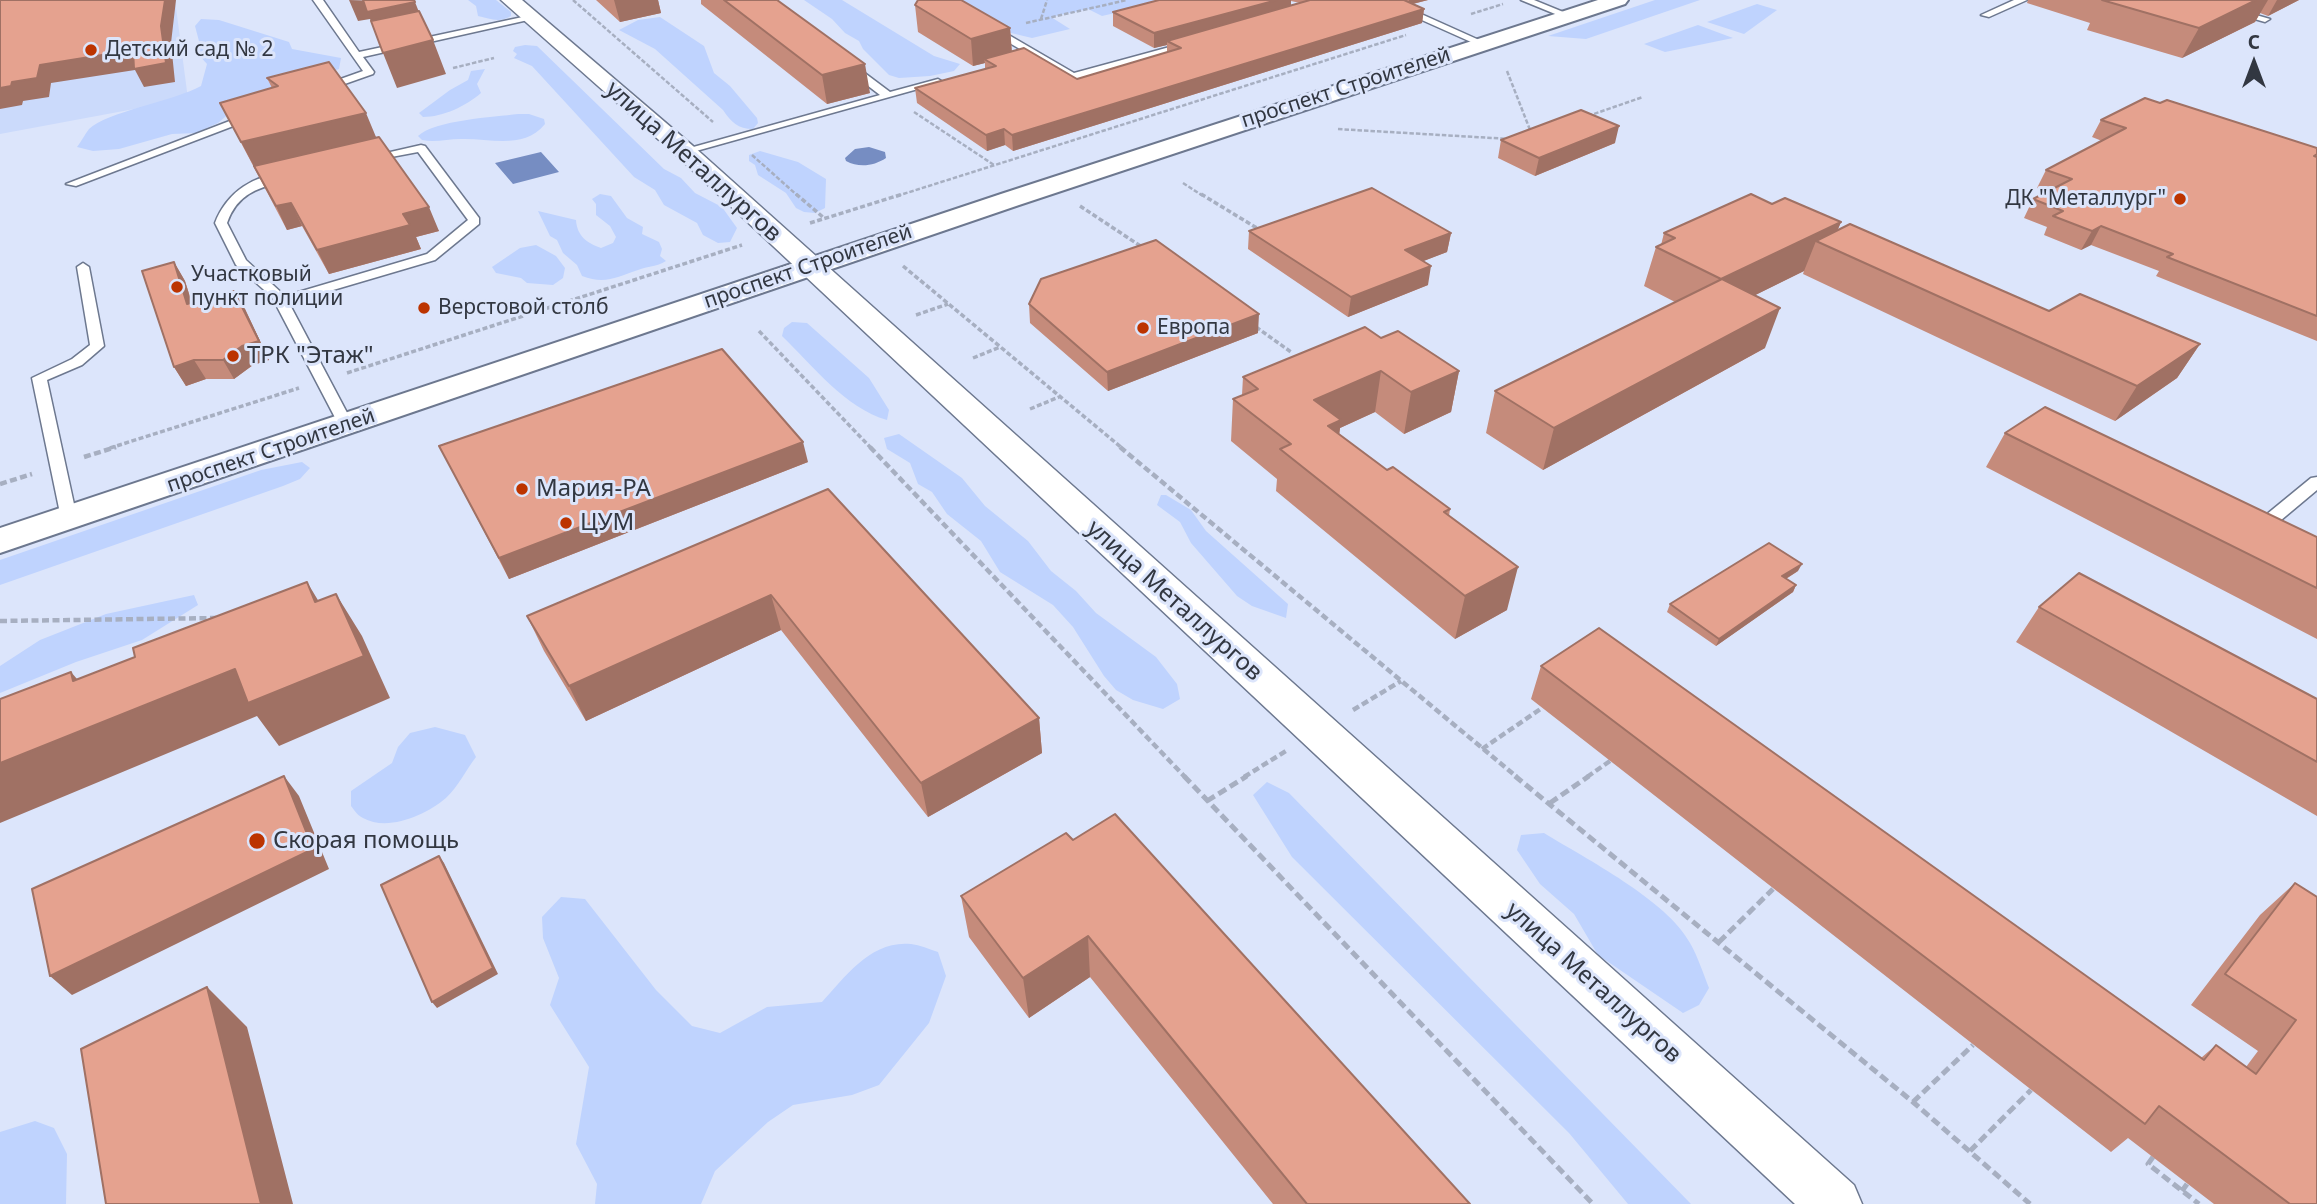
<!DOCTYPE html>
<html>
<head>
<meta charset="utf-8">
<style>
  body { margin:0 }
  #map { position:relative; width:2317px; height:1204px; overflow:hidden; background:#dce5fb; font-family:"Noto Sans",sans-serif }
  canvas { display:block }
  .north { position:absolute; left:2219px; top:28px; width:70px; height:70px; -webkit-text-stroke:5px #dce5fb; paint-order:stroke; rotate:0deg; font-size:19px; font-weight:700; line-height:28px; text-align:center; color:#323741 }
  .north::after { content:''; display:block; margin:auto; width:24px; height:32px; background:#323741; clip-path:polygon(50% 0,100% 100%,50% 72%,0 100%) }
</style>
</head>
<body>
<div id="map">
<canvas width="2317" height="1204"></canvas>
<div class="north">С</div>
</div>
<script>
const ctx = document.querySelector('canvas').getContext('2d');
ctx.lineJoin = 'round';
function fillPath(path, color) {
  ctx.fillStyle = color;
  ctx.fill(path, 'evenodd');
}
function stroke(path, color, width, dash) {
  ctx.strokeStyle = color;
  ctx.lineWidth = width;
  ctx.lineCap = dash ? 'butt' : 'round';
  ctx.setLineDash(dash || []);
  ctx.stroke(path);
}
function label(font, color, halo, rows, align = 'center') {
  ctx.font = font + ' "Noto Sans",sans-serif';
  ctx.lineWidth = 6;
  ctx.setLineDash([]);
  ctx.textBaseline = 'middle';
  ctx.strokeStyle = halo;
  ctx.fillStyle = color;
  for (const [text, x, y, turn = 0] of rows) {
    ctx.save();
    ctx.translate(x, y);
    ctx.rotate((+turn || 0) * Math.PI / 180);
    ctx.textAlign = isNaN(turn) ? turn : align;
    if (halo) ctx.strokeText(text, 0, 0);
    ctx.fillText(text, 0, 0);
    ctx.restore();
  }
}
const built = new Path2D(`
  M0,0H175L188,99L0,134Z`);
const green = new Path2D(`
  M468,0H496L511,12V16C500,23 490,19 478,16L476,6Z
  M804,0H842L934,56L960,64L954,71L930,76L899,78L889,75L863,49L859,41L845,33L832,19Z
  M961,0H1171L1102,16L1088,9L1051,17L1070,29L1032,38L1011,33L964,6L966,3Z
  M1655,0H1700L1586,39L1548,36Z
  M1757,4L1777,10L1744,34L1707,22Z
  M660,17L704,46L714,73L730,86L757,118L758,123L753,129C738,129 731,122 723,110L655,49L619,30L638,20Z
  M201,19L219,20L289,42L292,49L341,58L339,69L244,101L218,123L196,133L172,134L119,149L93,151L77,147C81,142 85,134 89,129C106,112 174,101 201,86L207,64L196,52L200,45L195,26Z
  M1698,25L1733,38L1665,52L1644,44Z
  M525,45L537,46L664,169L681,178L695,193L722,207L737,228L730,242L718,243L703,235L697,223L664,205L655,190L634,177L532,66L514,58L517,54L513,51L515,47Z
  M485,69L477,84L481,93C466,106 443,117 423,117L419,113L450,90L468,80L471,71Z
  M518,114H529L544,119L545,124C524,150 490,138 461,139C447,139 435,143 422,140L418,136C435,120 494,117 518,114Z
  M760,151L798,162L826,179L825,208L815,213L804,212L796,208L786,193L758,175L755,165L749,161V155Z
  M600,194L611,196L627,218L643,227L642,234L659,242L662,249L660,256L666,261C656,267 648,266 638,270C617,277 605,285 582,276L577,265L563,253L557,240L550,236L538,211L576,220C577,236 587,243 601,248L613,243L616,237L610,226L596,215V204L592,199Z
  M536,245L556,256L565,268L563,278L553,285L527,283L521,278L496,273L492,267L520,248Z
  M792,322L807,323L869,378L889,410L887,420C845,408 813,366 782,336L784,328Z
  M899,434L962,478L985,506L1028,541L1051,571L1076,591L1096,613L1156,657L1177,684L1180,699L1163,709L1133,700L1116,690L1104,676L1073,627L1053,605L1000,572L981,541L947,514L932,492L918,484L910,463L887,449L884,438Z
  M302,462L310,468L300,479L283,486L0,585V560L261,470Z
  M1161,495H1166L1191,510L1206,531L1288,604L1286,618L1252,606L1237,596L1191,543L1180,522L1157,505Z
  M194,595L198,605L142,640L76,662L0,693V666L40,640L106,614Z
  M435,727L465,735L476,757C466,770 458,787 446,798C426,815 388,832 363,818C358,816 354,810 351,806V791L392,763L398,747L410,733Z
  M1267,782L1289,793L1691,1204H1628L1569,1133L1292,857L1253,795Z
  M1544,833C1586,859 1667,900 1690,943C1698,957 1703,973 1709,988L1699,1005L1683,1013L1598,955L1574,914L1540,884L1517,850L1521,835Z
  M561,897L585,899L656,990L692,1026L720,1033L767,1007L822,1002C846,976 871,940 911,944C920,945 929,949 938,952L946,976L929,1023L879,1085L852,1095L793,1105L768,1122L715,1171L701,1204H595L597,1184L576,1144L589,1067L550,1005L559,978L543,938L542,917Z
  M35,1121L54,1128L67,1154L66,1204H0V1132Z`);
const water = new Path2D(`
  M869,147L885,152L886,158C874,166 859,168 846,161L845,158L855,149Z
  M541,152L559,172L513,184L495,163Z`);
const pathFar3 = new Path2D(`
  M573,0L713,122
  M1471,14L1503,4
  M1041,19L1047,0
  M1026,23L1127,0
  M453,68L494,58
  M1507,71L1532,135
  M914,112L994,165
  M1588,116L1643,97
  M1338,129L1510,139
  M752,155L798,196
  M1183,183L1203,196
  M897,196L1406,35`);
const pathFar2 = new Path2D(`
  M796,194L824,218
  M1201,194L1260,230
  M1080,206L1142,247
  M810,223L903,194
  M903,266L1122,448
  M916,315L948,304
  M1256,327L1291,352
  M759,331L871,448
  M973,358L1000,347
  M347,373L742,245
  M1030,409L1059,397
  M110,448L299,388`);
const pathFar1 = new Path2D(`
  M870,447L1185,777
  M1120,447L1517,777
  M84,457L116,447
  M0,484L32,474
  M0,621L216,618
  M1353,710L1401,681
  M1482,749L1542,708
  M1244,777L1286,751
  M1587,777L1610,761`);
const path = new Path2D(`
  M1184,776L1593,1204
  M1515,776L1913,1102L2030,1204
  M1207,801L1247,776
  M1550,803L1589,776
  M1719,942L1773,889
  M1913,1102L1973,1045
  M1970,1151L2031,1090
  M2153,1157L2148,1164L2199,1204
  M2182,1191L2187,1184`);
const lane = new Path2D(`
  M313,0H323L359,52L532,15L537,18L363,57L374,72L373,74L322,92L318,91V87L363,71Z
  M1377,0H1390L1488,44L1480,46Z
  M1521,0H1534L1573,16L1565,18Z
  M2014,0H2027L1989,17L1981,15Z
  M2188,0H2204L2270,19L2265,22Z
  M989,27H995L1074,73L1188,42L1193,45L1073,80L989,31Z
  M846,65H854L890,92L938,79L943,82L689,153L679,151L880,95L846,69Z
  M253,112L258,115L257,117L76,186L66,184Z
  M421,145L425,146L479,218V224L435,260L289,303L354,426L351,429H341L272,297L236,265L215,223C226,194 255,171 288,176V180C259,188 238,192 227,223L246,260L285,296L427,254L468,220L418,152L370,161L364,158Z
  M83,263L89,267L104,346L82,365L47,380L77,518L69,523L61,518L32,378L72,359L90,345L77,267Z
  M2317,477V490L2262,536H2250L2248,532L2250,528L2311,478Z`);
const street = new Path2D(`
  M501,0H522L693,146L1854,1185L1862,1204H1795L677,156Z`);
const secondary = new Path2D(`
  M1598,0H1628L1625,4L1019,205L0,553V528L1001,194Z`);
const wall = new Path2D(`
  M596,0H658L661,13L620,22Z
  M701,0H777L870,93L827,104L701,4Z
  M1159,0H1428L1413,4L1424,9L1422,23L1013,151L1005,145L987,151L917,103L915,88L985,69V63L973,66L918,32L915,5L1010,28L1012,52L1077,79L1167,53V45L1154,48L1113,26V12ZM1291,1L1300,3L1291,5Z
  M2028,0H2299L2268,16L2260,13L2255,22L2182,58L2087,30L2090,23L2027,3Z
  M267,78L376,137L439,231L416,237L421,249L329,274L302,226L287,230L220,103L272,88Z
  M2160,103L2317,148V341L2156,276L2159,271L2091,245L2081,250L2044,235L2047,227L2024,218L2033,199L2048,192L2037,188L2046,170L2102,141L2092,137L2101,120Z
  M1501,140L1615,143L1535,176L1498,158Z
  M1772,204L1841,222L1837,231L2049,311L2200,344L2177,378L2115,421L1803,274L1804,271L1755,295L1765,348L1543,470L1486,433L1495,391L1675,302L1644,286L1656,247L1661,245L1664,233Z
  M1249,231L1451,233L1447,252L1423,261L1428,285L1348,317L1248,249Z
  M174,262L185,281L192,303L245,309L269,360L253,365L234,379H206L186,386L174,367Z
  M1029,304L1258,333L1108,391L1030,323Z
  M1381,338L1459,371L1451,412L1404,434L1375,412L1340,428L1339,434L1387,470L1450,509L1449,516L1507,610L1455,639L1276,491L1277,479L1231,441L1233,399L1242,395L1243,377Z
  M2005,433L2317,537V639L1986,467Z
  M439,446L808,462L509,579Z
  M828,489L1039,718L1042,753L928,817L781,630L586,721L544,651L527,616Z
  M1798,571L1786,579L1796,585L1793,592L1716,646L1667,612L1670,604Z
  M2039,607L2317,699V816L2016,642Z
  M1541,666L2201,1058L2216,1045L2246,1067L2258,1051L2191,1005L2260,915L2295,883L2317,1204H2214L2128,1138L2111,1152L1531,699Z
  M1073,840L1470,1204H1273L1090,977L1029,1018L969,937L961,896Z`);
const shadedWall = new Path2D(`
  M165,0H176L171,43L175,82L144,87L135,70L51,83L49,97L23,101L22,105L0,109V88L40,65L161,26Z
  M349,0L415,2L428,35L381,45L370,19L358,21Z
  M614,0H658L661,13L620,22Z
  M1277,0H1291V10L1167,41V45L1154,48V33Z
  M1409,0H1428L1408,5Z
  M2256,0H2268L2255,22L2182,58L2199,28Z
  M2277,0H2299L2268,16Z
  M1424,9L1422,23L1013,151L1012,135Z
  M1010,28L1012,56L984,59L985,63L973,66L971,39Z
  M433,40L446,74L397,88L383,53Z
  M865,64L870,93L827,104L822,75Z
  M366,113L381,149L254,166L260,178L241,142Z
  M1619,126L1615,143L1535,176L1539,158Z
  M1004,129L1005,145L987,151L986,135Z
  M291,203L302,226L287,230L276,206Z
  M429,207L439,231L416,237L421,249L329,274L317,250L403,214Z
  M1841,222L1830,248L1816,241L1804,271L1707,319L1721,279Z
  M2101,226L2091,245L2081,250L2092,231Z
  M1451,233L1447,252L1403,269L1405,250Z
  M174,262L185,281L198,323L187,304Z
  M1431,266L1428,285L1348,317L1351,297Z
  M234,291L245,309L269,360L253,365L234,379L223,360Z
  M1780,308L1765,348L1543,470L1554,428Z
  M1259,314L1258,333L1108,391L1107,372Z
  M2200,344L2177,378L2115,421L2137,386Z
  M194,360L206,379L186,386L174,367Z
  M1381,371L1375,412L1340,428L1336,462L1314,400Z
  M1459,371L1451,412L1404,434L1411,392Z
  M803,442L808,462L509,579L499,558Z
  M1802,564L1798,571L1779,583L1782,576Z
  M1518,567L1507,610L1455,639L1465,596Z
  M307,582L333,625L315,602Z
  M1796,585L1793,592L1716,646L1719,639Z
  M336,594L362,636L390,698L279,746L257,716L0,823V763L73,681L71,672L108,715Z
  M771,595L781,630L586,721L569,686Z
  M1039,718L1042,753L928,817L921,783Z
  M284,776L299,796L329,869L72,995L50,976Z
  M439,856L444,863L498,974L437,1008L432,1002Z
  M1088,936L1090,977L1029,1018L1023,978Z
  M207,987L247,1027L293,1204H261Z`);
const building = new Path2D(`
  M0,0H165L161,26L166,63L134,69L133,50L40,65L37,78L12,82L11,86L0,88Z
  M363,0H414L415,2L367,12Z
  M724,0H777L865,64L822,75Z
  M918,0H961L1010,28L971,39L915,5Z
  M1159,0H1277L1154,33L1113,12Z
  M1310,0H1404L1424,9L1012,135L1004,129L986,135L915,88L996,66L984,59L1024,48L1077,79L1181,48L1167,41Z
  M2102,0H2256L2199,28Z
  M419,11L433,40L383,53L371,21Z
  M329,62L366,113L241,142L220,103L278,86L267,78Z
  M2145,98L2160,103L2167,100L2317,148V154L2314,156L2317,157V316L2167,257L2173,254L2101,226L2092,231L2053,216L2063,211L2033,199L2072,179L2046,170L2126,128L2101,120Z
  M1581,110L1619,126L1539,158L1501,140Z
  M379,137L429,207L403,214L410,225L317,250L291,203L276,206L254,166Z
  M1372,188L1451,233L1405,250L1431,266L1351,297L1249,231Z
  M1751,194L1772,204L1785,198L1841,222L1721,279L1656,247L1675,238L1664,233Z
  M1850,224L2049,311L2080,294L2200,344L2137,386L1816,241Z
  M1156,240L1259,314L1107,372L1029,304L1041,279Z
  M174,262L187,304L234,291L259,341L242,346L223,360H194L174,367L142,271Z
  M1722,279L1780,308L1554,428L1495,391Z
  M1365,327L1381,338L1398,331L1459,371L1411,392L1381,371L1314,400L1341,420L1328,426L1387,470L1393,467L1450,509L1444,512L1518,567L1465,596L1280,449L1291,444L1233,399L1258,389L1243,377Z
  M722,349L803,442L499,558L439,446Z
  M2045,407L2317,537V588L2005,433Z
  M828,489L1039,718L921,783L771,595L569,686L527,616Z
  M1769,543L1802,564L1782,576L1796,585L1719,639L1670,604Z
  M2079,573L2317,699V762L2039,607Z
  M307,582L315,602L336,594L364,656L248,703L235,669L0,763V699L71,672L73,681L135,657L133,648Z
  M1599,628L2204,1060L2216,1045L2256,1074L2296,1020L2225,974L2295,883L2317,897V1204H2290L2159,1106L2145,1124L1541,666Z
  M284,776L313,849L50,976L32,889Z
  M1115,814L1470,1204H1307L1088,936L1023,978L961,896L1066,833L1073,840Z
  M439,856L493,968L432,1002L381,885Z
  M207,987L261,1204H106L81,1049Z`);
const markers = [
  [91,50,7,"#bc3400"],
  [2180,199,7,"#bc3400"],
  [177,287,7,"#bc3400"],
  [424,308,7,"#bc3400"],
  [1143,328,7,"#bc3400"],
  [233,356,7,"#bc3400"],
  [522,489,7,"#bc3400"],
  [566,523,7,"#bc3400"],
  [257,841,9,"#bc3400"]
];
const farPoinames = [
  ["Детский сад № 2",105,50],
  ["ДК \"Металлург\"",2166,199,"right"],
  ["Участковый",191,275],
  ["пункт полиции",191,299],
  ["Верстовой столб",438,308],
  ["Европа",1157,328]
];
const farStreetnames = [
  ["проспект Строителей",1346,88,-18],
  ["проспект Строителей",808,267,-19],
  ["проспект Строителей",271,451,-19]
];
const streetNames = [
  ["улица Металлургов",693,162,42],
  ["улица Металлургов",1174,601,42],
  ["улица Металлургов",1593,983,42]
];
const poiNames = [
  ["ТРК \"Этаж\"",247,356],
  ["Мария-РА",536,489],
  ["ЦУМ",580,523],
  ["Скорая помощь",273,841]
];
fillPath(built, '#cbdafb');
fillPath(green, '#bfd3fe');
fillPath(water, '#768dc2');
stroke(lane, '#6d788f', 3);
stroke(street, '#6d788f', 3);
stroke(secondary, '#6d788f', 4);
stroke(pathFar3, '#a7afc1', 2.5, [4.5, 2]);
stroke(pathFar2, '#a7afc1', 3.5, [5, 2.5]);
stroke(pathFar1, '#a7afc1', 4.5, [7, 3.5]);
stroke(path, '#a7afc1', 5, [9, 4.5]);
fillPath(lane, '#fff');
fillPath(street, '#fff');
fillPath(secondary, '#fff');
fillPath(wall, '#c58b7b');
fillPath(shadedWall, '#a07164');
fillPath(building, '#e5a28f');
stroke(building, '#a07164', 2);
for (const [x, y, r, color] of markers) {
  const dot = new Path2D();
  dot.arc(x, y, r, 0, 2 * Math.PI);
  ctx.fillStyle = color;
  ctx.fill(dot);
  stroke(dot, '#dce5fb', 2.5);
}
label('21px', '#323741', '#dce5fb', farPoinames, 'left');
label('21px', '#323741', '#dce5fb', farStreetnames);
label('24px', '#323741', '#dce5fb', streetNames);
label('24px', '#323741', '#dce5fb', poiNames, 'left');
</script>
</body>
</html>
